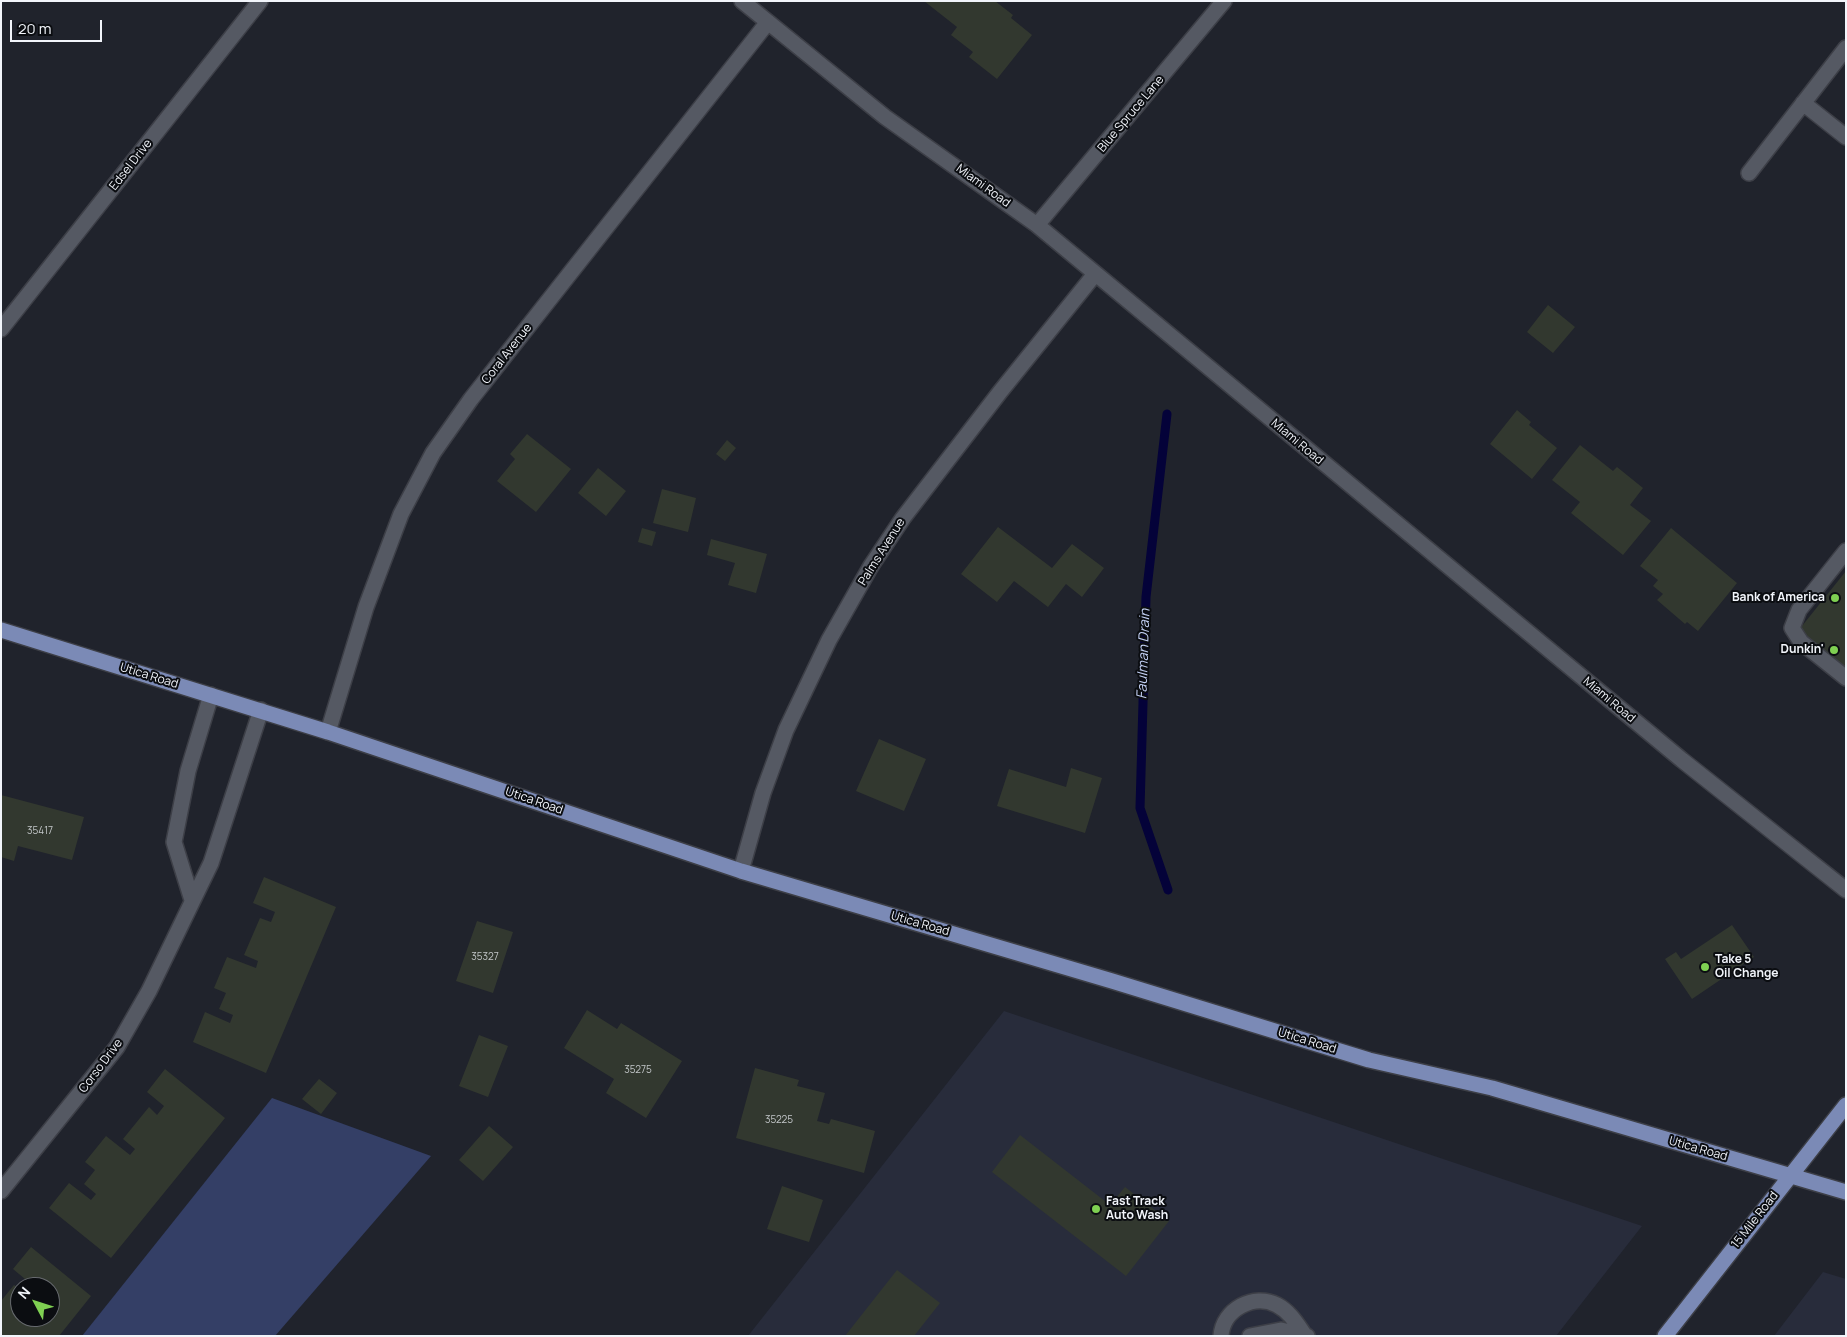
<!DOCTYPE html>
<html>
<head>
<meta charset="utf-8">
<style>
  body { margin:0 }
  #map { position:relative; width:1847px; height:1337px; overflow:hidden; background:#20232c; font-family:Manrope,sans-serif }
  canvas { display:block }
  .frame { position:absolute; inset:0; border:2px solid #f2f5fb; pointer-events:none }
  .north { position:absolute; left:10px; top:1277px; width:50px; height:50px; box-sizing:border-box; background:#0b0d11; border:1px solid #676a6f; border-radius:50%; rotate:310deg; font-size:14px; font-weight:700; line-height:20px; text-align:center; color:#f2f5fb }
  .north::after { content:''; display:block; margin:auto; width:18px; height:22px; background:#7fd052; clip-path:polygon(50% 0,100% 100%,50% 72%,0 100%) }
  .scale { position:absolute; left:10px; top:20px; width:92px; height:22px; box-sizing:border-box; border:2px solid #f2f5fb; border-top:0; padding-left:6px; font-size:15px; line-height:18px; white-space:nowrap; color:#f2f5fb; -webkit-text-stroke:4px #0b0d11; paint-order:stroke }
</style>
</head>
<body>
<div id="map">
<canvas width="1847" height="1337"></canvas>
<div class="frame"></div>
<div class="north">N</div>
<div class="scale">20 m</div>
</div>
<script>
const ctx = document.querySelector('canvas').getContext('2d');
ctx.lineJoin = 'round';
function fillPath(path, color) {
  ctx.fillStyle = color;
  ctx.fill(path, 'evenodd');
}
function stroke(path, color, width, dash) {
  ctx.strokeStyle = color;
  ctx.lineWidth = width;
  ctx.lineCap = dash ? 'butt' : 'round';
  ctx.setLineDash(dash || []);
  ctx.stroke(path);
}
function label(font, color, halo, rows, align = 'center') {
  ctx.font = font + ' Manrope,sans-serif';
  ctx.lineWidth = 4;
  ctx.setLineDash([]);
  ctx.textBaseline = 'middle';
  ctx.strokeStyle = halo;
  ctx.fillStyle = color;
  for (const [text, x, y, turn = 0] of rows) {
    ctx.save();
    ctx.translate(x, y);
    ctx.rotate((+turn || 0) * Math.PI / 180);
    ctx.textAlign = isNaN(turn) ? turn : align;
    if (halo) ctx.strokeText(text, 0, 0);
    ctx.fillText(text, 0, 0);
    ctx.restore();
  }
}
const built = new Path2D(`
  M1004,1011L1642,1226L1556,1336H748Z
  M1823,1272L1846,1279V1336H1774Z`);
const green = new Path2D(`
  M272,1098L431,1156L275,1336H82Z`);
const stream = new Path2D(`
  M1167,414L1146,597L1140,808L1168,890`);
const building = new Path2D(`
  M924,1H995L1013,15L1011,18L1032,35L997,79L969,57L973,52L951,35L957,27Z
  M1548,305L1575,327L1553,353L1527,332Z
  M1517,410L1531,422L1529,425L1557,448L1532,479L1490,444Z
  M527,434L571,469L536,512L497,481L515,459L510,454Z
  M727,440L736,448L725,461L716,454Z
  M1580,445L1613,471L1617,467L1643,488L1630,505L1651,521L1623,555L1571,513L1580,502L1552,480Z
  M598,468L626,491L606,516L578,493Z
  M662,489L696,498L688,532L653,523Z
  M998,527L1052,568L1072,544L1104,568L1082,597L1066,584L1048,607L1014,581L997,602L961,574Z
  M642,528L656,532L652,546L638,542Z
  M1671,528L1737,583L1698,631L1687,622L1685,624L1657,600L1663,594L1653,586L1658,580L1640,566Z
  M711,539L767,554L756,593L728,585L735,563L707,555Z
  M1846,571V670L1798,631Z
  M879,739L926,759L904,811L856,791Z
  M1071,768L1102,778L1085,833L997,806L1009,769L1066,787Z
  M1,795L84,817L72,860L18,846L14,861L1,857Z
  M264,877L336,907L266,1073L193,1042L205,1012L230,1023L233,1015L219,1009L226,993L214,988L227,957L256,968L258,961L244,955L260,918L271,922L275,912L253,903Z
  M477,921L513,932L493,993L456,981Z
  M1732,925L1754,957L1692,999L1665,959L1676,952L1681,959Z
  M587,1010L617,1029L621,1023L682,1061L646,1118L606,1093L614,1079L564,1048Z
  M479,1035L508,1046L488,1097L459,1086Z
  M755,1068L799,1080L797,1086L825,1093L817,1121L829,1124L831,1119L875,1131L864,1173L736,1138Z
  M165,1069L225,1118L111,1258L49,1208L69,1183L91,1200L96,1194L84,1184L95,1170L85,1162L106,1136L130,1155L135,1149L123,1139L149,1107L157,1115L164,1106L147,1092Z
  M319,1079L337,1093L321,1114L302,1099Z
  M489,1126L513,1147L483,1181L459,1160Z
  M1020,1135L1110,1205L1125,1187L1169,1221L1126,1276L992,1172Z
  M782,1186L823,1200L809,1242L767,1229Z
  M31,1247L91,1296L59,1336H1V1301L14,1285L20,1289V1317H50V1287H28L31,1284L13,1269Z
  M897,1270L940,1303L914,1336H845Z`);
const minor = new Path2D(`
  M742,1L885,117L1037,225L1682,760L1846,890
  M1803,103L1846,137
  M1749,173L1846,48
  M1037,225L1224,1
  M1,329L260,1
  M1846,551L1799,610L1792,628L1801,642L1846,678
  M328,732L366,607L401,514L433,453L471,399L768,22
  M741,871L763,793L786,730L829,640L871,566L903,518L1000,392L1095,274
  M192,900L174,842L188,771L211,695
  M1,1191L117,1047L149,991L211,863L261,710
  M1221,1336C1223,1309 1254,1293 1277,1305C1289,1311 1297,1324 1304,1334
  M1250,1336L1281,1330L1307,1336`);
const major = new Path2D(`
  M1,630L328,732L741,871L1112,981L1369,1060L1492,1088L1846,1192
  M1665,1336L1846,1105`);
const markers = [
  [1835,598,5,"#7fd052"],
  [1834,650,5,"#7fd052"],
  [1705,967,5,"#7fd052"],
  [1096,1209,5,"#7fd052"]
];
const numberNames = [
  ["35417",40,831],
  ["35327",485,957],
  ["35275",638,1070],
  ["35225",779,1120]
];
const streetNames = [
  ["Blue Spruce Lane",1131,114,-50],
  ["Edsel Drive",131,165,-52],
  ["Miami Road",983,186,36],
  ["Coral Avenue",507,354,-52],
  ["Miami Road",1297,442,40],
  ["Palms Avenue",882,552,-58],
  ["Utica Road",149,676,17],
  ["Miami Road",1609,700,40],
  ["Utica Road",534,801,19],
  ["Utica Road",920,924,16],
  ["Utica Road",1307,1041,17],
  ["Corso Drive",101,1066,-53],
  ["Utica Road",1698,1149,16],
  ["15 Mile Road",1755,1220,-52]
];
const poiNames = [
  ["Bank of America",1825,598],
  ["Dunkin'",1824,650],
  ["Take 5",1715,960,"left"],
  ["Oil Change",1715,974,"left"],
  ["Fast Track",1106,1202,"left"],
  ["Auto Wash",1106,1216,"left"]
];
const waterNames = [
  ["Faulman Drain",1144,654,-88]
];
fillPath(built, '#282c3b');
fillPath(green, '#343f66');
stroke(stream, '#040239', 9);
fillPath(building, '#32382f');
stroke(minor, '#3d3f47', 18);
stroke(major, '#3d3f47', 18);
stroke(minor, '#555963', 15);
stroke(major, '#7b8ab6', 15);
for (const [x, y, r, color] of markers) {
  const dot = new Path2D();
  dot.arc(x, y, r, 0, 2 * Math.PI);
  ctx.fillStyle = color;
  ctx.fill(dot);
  stroke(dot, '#0b0d11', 2);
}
label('10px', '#c2c6c8', null, numberNames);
label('12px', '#f2f5fb', '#0b0d11', streetNames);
label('bold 12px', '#f2f5fb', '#0b0d11', poiNames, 'right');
label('italic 14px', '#c2cff3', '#0b0d11', waterNames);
</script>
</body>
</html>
